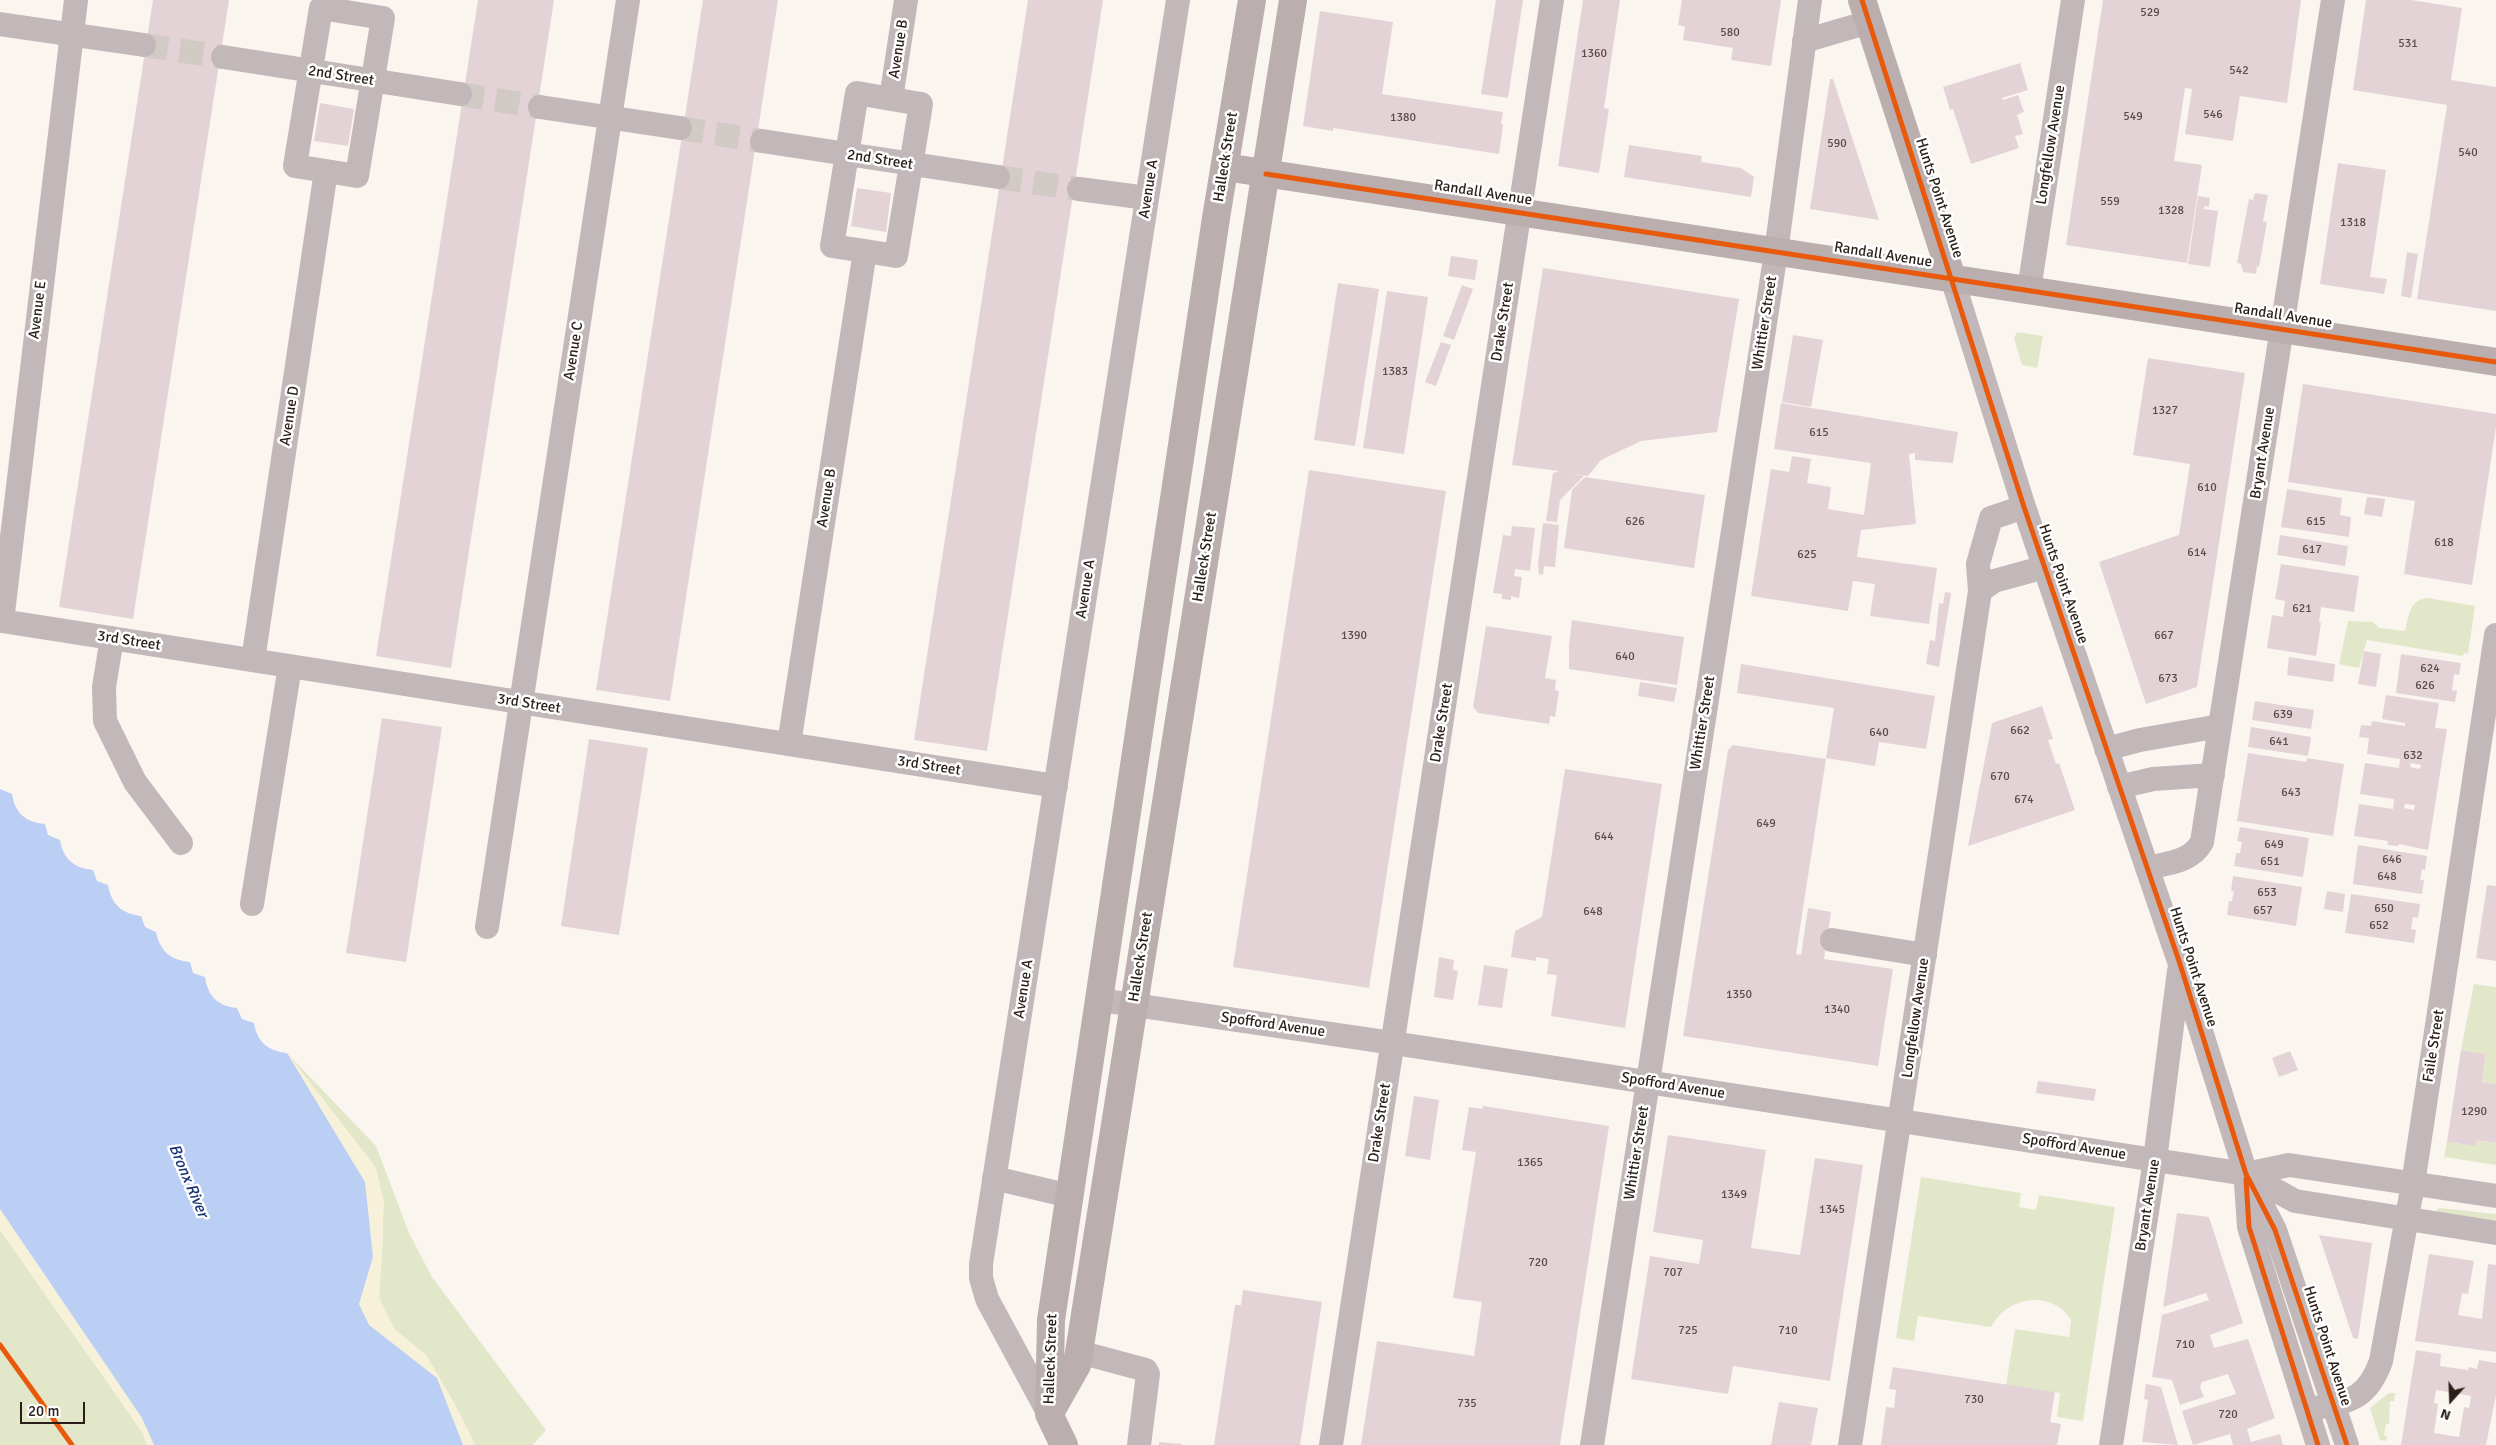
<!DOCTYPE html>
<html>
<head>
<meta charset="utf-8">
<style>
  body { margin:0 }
  #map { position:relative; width:2496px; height:1445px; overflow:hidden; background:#fbf5f0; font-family:Signika,sans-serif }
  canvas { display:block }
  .north { position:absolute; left:2426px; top:1375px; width:50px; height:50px; -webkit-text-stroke:4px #fff; paint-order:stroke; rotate:200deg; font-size:14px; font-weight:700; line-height:20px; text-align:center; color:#291f18 }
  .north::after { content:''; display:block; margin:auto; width:18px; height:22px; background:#291f18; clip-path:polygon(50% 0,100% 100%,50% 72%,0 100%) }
  .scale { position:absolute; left:20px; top:1402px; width:65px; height:22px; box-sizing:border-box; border:2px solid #291f18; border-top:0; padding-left:6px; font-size:15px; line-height:18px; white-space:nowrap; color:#291f18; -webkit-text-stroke:4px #fff; paint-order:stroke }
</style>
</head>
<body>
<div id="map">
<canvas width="2496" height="1445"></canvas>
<div class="north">N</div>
<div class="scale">20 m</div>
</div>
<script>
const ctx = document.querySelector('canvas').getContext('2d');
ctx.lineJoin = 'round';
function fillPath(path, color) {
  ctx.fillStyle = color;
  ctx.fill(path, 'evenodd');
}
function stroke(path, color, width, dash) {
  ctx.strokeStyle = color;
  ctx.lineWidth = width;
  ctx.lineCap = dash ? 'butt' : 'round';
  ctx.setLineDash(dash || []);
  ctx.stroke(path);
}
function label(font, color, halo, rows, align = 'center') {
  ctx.font = font + ' Signika,sans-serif';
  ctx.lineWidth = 5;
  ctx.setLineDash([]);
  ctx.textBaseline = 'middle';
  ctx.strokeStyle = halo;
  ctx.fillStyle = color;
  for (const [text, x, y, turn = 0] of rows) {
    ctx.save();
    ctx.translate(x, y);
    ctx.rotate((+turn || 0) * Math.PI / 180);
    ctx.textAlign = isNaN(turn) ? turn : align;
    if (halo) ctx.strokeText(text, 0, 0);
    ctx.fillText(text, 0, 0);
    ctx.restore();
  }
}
const green = new Path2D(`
  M2017,332L2043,336L2037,368L2022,365L2014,338Z
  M2428,598L2475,606L2468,654L2464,653L2463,656L2367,640L2359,668L2339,664L2348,621L2373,622L2379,628L2405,631C2409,616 2409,599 2428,598Z
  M2474,984L2496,987V1084L2482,1082L2486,1054L2461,1050Z
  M287,1053L376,1146L409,1233L432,1277L546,1430L533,1445H475L455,1405L426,1355L395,1330L379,1298L383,1236L376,1168Z
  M2477,1140L2496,1143V1165L2444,1157L2447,1142L2476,1146Z
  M1921,1177L2021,1193L2019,1207L2036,1210L2039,1195L2115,1207L2083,1421L2057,1417L2060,1393L2006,1385L2015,1329L2069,1337L2071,1320C2057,1296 2023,1294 2003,1312C1998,1316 1994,1322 1991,1327L1918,1316L1914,1341L1896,1338Z
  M2441,1208L2496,1214V1221L2436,1213L2437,1209Z
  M0,1230L143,1433L147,1445H0Z
  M2389,1393H2395L2394,1401H2390L2389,1424H2386L2384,1435L2387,1436L2386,1441L2380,1440L2370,1408Z`);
const sand = new Path2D(`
  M287,1053L376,1168L384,1202L379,1299L395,1330L426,1355L455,1405L475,1445H463L437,1378L368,1325L359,1304L373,1257Z
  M0,1209L142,1418L154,1445H147L143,1433L0,1230Z`);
const water = new Path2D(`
  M0,789L12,794C15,813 25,822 45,824L48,835L60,840C63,859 74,868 93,870L97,881L108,885C111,904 122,914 141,916L145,927L156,932C160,951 170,960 190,962L193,973L205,977C208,997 218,1006 237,1008L242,1019L254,1023C257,1042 268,1051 287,1053L365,1182L373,1257L359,1304L369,1325L437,1378L463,1445H154L142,1418L0,1209Z`);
const building = new Path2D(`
  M153,0H229L133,619L59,607Z
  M478,0H554L451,668L376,656Z
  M703,0H778L670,701L596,690Z
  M1028,0H1103L987,751L914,740Z
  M1496,0H1523L1508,98L1481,94Z
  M1583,0H1620L1604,108L1609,109L1599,173L1558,166Z
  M1682,0H1781L1771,66L1731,60L1733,48L1683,40L1685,27L1678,25Z
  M2103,0H2301L2287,103L2240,96L2233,141L2185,134L2192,89L2185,88L2174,161L2202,165L2187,263L2066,245Z
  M2366,0H2411L2462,8L2451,80L2496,87V311L2417,299L2447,105L2353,90Z
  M1320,11L1393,22L1382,94L1503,112L1501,124L1503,125L1499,154L1333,128V131L1303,126Z
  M2020,63L2028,90L2002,98L2003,100L2018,95L2024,112L2017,115L2023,134L2015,136L2019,148L1971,164L1953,109L1950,110L1943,87Z
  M1830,79H1833L1879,220L1810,209Z
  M320,103L354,109L348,146L314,141Z
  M1629,145L1702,156L1701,162L1741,168L1754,177L1751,197L1624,177Z
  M2338,163L2386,170L2370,277L2387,279L2384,294L2320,284Z
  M857,188L891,193L886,232L851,226Z
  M2255,193L2268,195L2263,221L2267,222L2259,267L2257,266L2256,274L2243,272L2241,264L2237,263L2249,199L2253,200Z
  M2198,196L2210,198L2209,207L2204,206V209L2218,211L2210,267L2188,264Z
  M2407,252L2418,254L2411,298L2401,296Z
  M1451,256L1478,260L1475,280L1448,276Z
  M1543,268L1739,299L1717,432L1641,441L1601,460L1588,476L1568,473L1584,476L1560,500L1557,522L1546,521L1553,473L1559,471L1512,465Z
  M1338,283L1379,289L1355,446L1314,440Z
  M1462,285L1473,289L1454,340L1443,336Z
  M1387,291L1428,297L1404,454L1363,448Z
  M1793,335L1823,340L1811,407L1782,402Z
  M1441,342L1451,345L1436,386L1425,382Z
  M2148,358L2245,373L2197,687L2146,704L2099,562L2179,535L2190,464L2133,455Z
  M2303,384L2496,414V427L2472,585L2404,574L2415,501L2288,482Z
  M1781,403L1958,432L1953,463L1915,460V453L1909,454L1916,524L1861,530L1857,557L1937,568L1929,624L1870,616L1875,584L1853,581L1848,611L1751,596L1771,469L1789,472L1792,456L1811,459L1807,483L1831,487L1828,509L1864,515L1871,463L1774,449Z
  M1309,470L1446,491L1369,988L1233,967Z
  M1585,477L1705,495L1694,568L1564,548L1572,490Z
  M2287,489L2342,498L2340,515L2351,517L2349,537L2281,527Z
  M2367,497L2385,499L2382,517L2364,514Z
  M1543,523L1559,525L1555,567L1544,566L1543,575L1539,574L1538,565Z
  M1512,526L1535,528L1530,571L1515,569L1514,576L1522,577L1519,598L1511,596V600L1502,599V594L1493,593L1503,535L1511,536Z
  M2280,535L2348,546L2345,566L2277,555Z
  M2281,564L2359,576L2354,612L2321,607L2319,622L2321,623L2316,656L2267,648L2272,615L2283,617L2285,601L2275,599Z
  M1945,592L1951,593L1939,667L1926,664L1930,640L1935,641L1939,603L1943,604Z
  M1572,620L1684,637L1677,685L1569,669V645Z
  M1486,626L1552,636L1545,678L1556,680L1555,690L1559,691L1555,717L1550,716L1549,724L1478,713L1473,707Z
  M2364,651L2381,654L2376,687L2358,684Z
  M2401,654L2461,663L2459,675L2454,674L2452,690L2457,691L2455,702L2396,693Z
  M2289,657L2335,664L2333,682L2287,675Z
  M1741,664L1935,696L1926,749L1879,742L1875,766L1826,758L1834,708L1737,693Z
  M1640,682L1677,688L1674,702L1638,696Z
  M2386,695L2439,703L2435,728L2447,729L2428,850L2399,844L2398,846L2387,845L2388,841L2354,836L2359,804L2393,809L2394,799L2360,794L2365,763L2399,768L2400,759L2367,754L2369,738L2359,737L2361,725L2371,726L2372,721L2405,726V723L2382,719ZM2411,763L2421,765L2420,769L2410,767ZM2405,804L2415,805L2414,810L2404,808Z
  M2255,701L2314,710L2311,729L2252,720Z
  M2042,706L2053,739L2048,740L2056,764L2059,763L2075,810L1968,846L1992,723Z
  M382,718L442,727L406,962L346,953Z
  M2251,727L2311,737L2308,756L2248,747Z
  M589,739L648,748L619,935L561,926Z
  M1733,745L1826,759L1796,954L1801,955L1808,908L1831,912L1824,959L1893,969L1878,1066L1683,1036L1728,750Z
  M2248,753L2306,762L2307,758L2344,764L2333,836L2237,821Z
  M1565,769L1662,784L1625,1028L1551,1016L1557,975L1547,974L1549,959L1536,957V961L1511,957L1515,931L1542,917Z
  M2240,827L2309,838L2303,877L2234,866L2236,853H2240L2241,847L2242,842L2237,841Z
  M2358,845L2427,856L2425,870L2422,869L2420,880H2424L2422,894L2353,884Z
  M2233,876L2302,887L2296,926L2227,915L2229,901H2232L2234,891H2231Z
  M2487,885L2496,886V961L2476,958Z
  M2327,891L2345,894L2343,912L2324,909Z
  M2351,894L2420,904L2418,918L2413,917L2411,929L2416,930L2414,943L2345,933Z
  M1439,957L1454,960L1453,970L1458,971L1453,1000L1434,997Z
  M1484,965L1508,969L1502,1008L1478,1005Z
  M2461,1050L2486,1054L2482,1082L2496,1084V1143L2477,1140L2476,1146L2447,1142Z
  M2290,1051L2298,1070L2279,1077L2272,1058Z
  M2038,1081L2096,1089L2094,1101L2036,1093Z
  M1414,1096L1439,1100L1430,1160L1405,1156Z
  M1483,1106L1609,1126L1560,1445H1361L1377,1341L1474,1356L1482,1302L1453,1298L1476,1152L1462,1150L1469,1107L1482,1109Z
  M1668,1135L1766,1150L1751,1248L1800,1255L1815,1158L1863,1165L1830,1381L1733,1366L1728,1394L1631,1379L1650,1256L1699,1264L1703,1240L1653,1232Z
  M2177,1213L2209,1217L2243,1323L2210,1335L2214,1348L2248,1339L2275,1418L2247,1429L2251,1442L2280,1434L2283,1445H2233L2230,1434L2193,1445L2182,1411L2236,1394L2228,1374L2202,1382L2200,1387L2204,1397L2180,1405L2172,1380L2152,1377L2162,1315L2209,1300L2206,1293L2163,1307Z
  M2319,1235L2372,1243L2358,1339L2353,1338Z
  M2429,1254L2474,1261L2468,1294L2462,1293L2458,1315L2482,1319L2488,1264L2496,1265V1352L2415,1341Z
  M1243,1290L1322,1302L1300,1445H1214L1235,1305H1241Z
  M2416,1350L2441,1354L2440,1366L2468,1370L2469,1367L2477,1369L2479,1360L2496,1363V1395L2486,1445H2401ZM2436,1390L2471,1396L2469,1408L2464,1407L2459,1437L2434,1433L2438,1404L2434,1403Z
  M1893,1367L2055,1392L2050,1422L2061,1424L2057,1445H1881L1886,1407L1894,1408L1896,1390L1889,1389Z
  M2146,1384L2161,1387L2178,1445L2142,1442L2148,1400L2144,1399Z
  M1779,1402L1818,1408L1811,1445H1771Z
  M1159,1442L1182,1444V1445H1159Z`);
const minorTunnel = new Path2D(`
  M144,45L223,57
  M460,94L540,107
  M680,128L762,141
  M998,177L1079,189`);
const minor = new Path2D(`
  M321,8L383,18L357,176L295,166Z
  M0,24L144,45
  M1804,41L1869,22
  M223,57L460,94
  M540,107L680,128
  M762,141L998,177
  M1079,189L1147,198
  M865,251L832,246L857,93L891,99
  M1952,278L2024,507L2180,964L2246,1174L2275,1230L2347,1445
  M2029,290L2073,0
  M1980,591L1994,581L2045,567
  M2,621L1056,786
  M2,621L76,0
  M112,638L104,687L105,721L135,782L181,843
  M253,660L326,171
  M789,744L865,251L896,256L921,104L891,99L906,0
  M2106,749L2140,740L2220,726
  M2119,787L2153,779L2213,775
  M2147,868C2168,863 2191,862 2202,842L2333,0
  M252,904L290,666
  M487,927L628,0
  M1832,940L1925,955
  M1100,1000L1393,1043L2246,1174L2295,1201L2496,1233
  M2246,1174L2289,1165L2496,1196
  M994,1178L1070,1196
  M2246,1183L2249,1227L2318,1445
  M1079,1352L1146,1370L1148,1374L1139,1445
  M2307,1410C2346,1401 2366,1403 2381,1361L2413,1184L2496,635
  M1049,1414L987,1299L981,1278V1264L1178,0
  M1331,1445L1552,0
  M1592,1445L1776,252L1810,0
  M1850,1445L1980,591L1978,564L1991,518L2024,507
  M2111,1445L2155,1160L2179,971`);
const major = new Path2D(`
  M1862,0L1952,278
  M1225,167L2496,362
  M1051,1411L1077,1365L1293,0
  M1064,1445L1049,1414L1051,1320L1216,218L1252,0`);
const cycleway = new Path2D(`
  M1862,0L2024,507L2180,964L2246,1174L2275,1230L2347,1445
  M1266,174L2496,362
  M2246,1179L2249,1227L2318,1445
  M0,1345L72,1445`);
const numberNames = [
  ["529",2150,13],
  ["580",1730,33],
  ["531",2408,44],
  ["1360",1594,54],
  ["542",2239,71],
  ["546",2213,115],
  ["549",2133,117],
  ["1380",1403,118],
  ["590",1837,144],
  ["540",2468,153],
  ["559",2110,202],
  ["1328",2171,211],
  ["1318",2353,223],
  ["1383",1395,372],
  ["1327",2165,411],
  ["615",1819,433],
  ["610",2207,488],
  ["626",1635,522],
  ["615",2316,522],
  ["618",2444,543],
  ["617",2312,550],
  ["614",2197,553],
  ["625",1807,555],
  ["621",2302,609],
  ["1390",1354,636],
  ["667",2164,636],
  ["640",1625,657],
  ["624",2430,669],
  ["673",2168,679],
  ["626",2425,686],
  ["639",2283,715],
  ["662",2020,731],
  ["640",1879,733],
  ["641",2279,742],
  ["632",2413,756],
  ["670",2000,777],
  ["643",2291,793],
  ["674",2024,800],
  ["649",1766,824],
  ["644",1604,837],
  ["649",2274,845],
  ["646",2392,860],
  ["651",2270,862],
  ["648",2387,877],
  ["653",2267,893],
  ["650",2384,909],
  ["657",2263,911],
  ["648",1593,912],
  ["652",2379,926],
  ["1350",1739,995],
  ["1340",1837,1010],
  ["1290",2474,1112],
  ["1365",1530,1163],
  ["1349",1734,1195],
  ["1345",1832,1210],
  ["720",1538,1263],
  ["707",1673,1273],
  ["725",1688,1331],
  ["710",1788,1331],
  ["710",2185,1345],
  ["730",1974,1400],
  ["735",1467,1404],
  ["720",2228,1415]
];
const streetNames = [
  ["Avenue B",899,49,-81],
  ["2nd Street",341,76,9],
  ["Longfellow Avenue",2051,145,-81],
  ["Halleck Street",1226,157,-81],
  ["2nd Street",880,160,9],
  ["Avenue A",1149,189,-81],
  ["Randall Avenue",1483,193,9],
  ["Hunts Point Avenue",1939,198,72],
  ["Randall Avenue",1883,255,9],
  ["Avenue E",38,310,-83],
  ["Randall Avenue",2283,316,9],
  ["Drake Street",1503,322,-81],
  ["Whittier Street",1765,323,-81],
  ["Avenue C",574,351,-81],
  ["Avenue D",290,416,-81],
  ["Bryant Avenue",2263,453,-81],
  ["Avenue B",827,498,-81],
  ["Halleck Street",1205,557,-81],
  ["Hunts Point Avenue",2063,584,71],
  ["Avenue A",1086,589,-81],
  ["3rd Street",129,641,9],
  ["3rd Street",529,704,9],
  ["Drake Street",1442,723,-81],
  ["Whittier Street",1703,723,-81],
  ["3rd Street",929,766,9],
  ["Halleck Street",1141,957,-81],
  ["Hunts Point Avenue",2193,967,72],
  ["Avenue A",1024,989,-81],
  ["Longfellow Avenue",1916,1018,-82],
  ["Spofford Avenue",1273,1025,8],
  ["Faile Street",2434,1046,-81],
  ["Spofford Avenue",1673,1086,9],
  ["Drake Street",1380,1123,-81],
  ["Spofford Avenue",2074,1147,9],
  ["Whittier Street",1637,1153,-81],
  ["Bryant Avenue",2148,1205,-81],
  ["Hunts Point Avenue",2327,1346,72],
  ["Halleck Street",1051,1359,-88]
];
const waterNames = [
  ["Bronx River",188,1181,67]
];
fillPath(green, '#e3e7ca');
fillPath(sand, '#f8f1d9');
fillPath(water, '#bbcef4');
fillPath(building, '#e3d3d7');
stroke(minorTunnel, '#d1cac5', 24, [24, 12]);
stroke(minor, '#c2b7b9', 24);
stroke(major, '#baaeaf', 28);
stroke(cycleway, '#e8590c', 5);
label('12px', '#584c48', null, numberNames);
label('15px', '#291f18', '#fff', streetNames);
label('italic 16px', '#153373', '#fff', waterNames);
</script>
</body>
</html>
